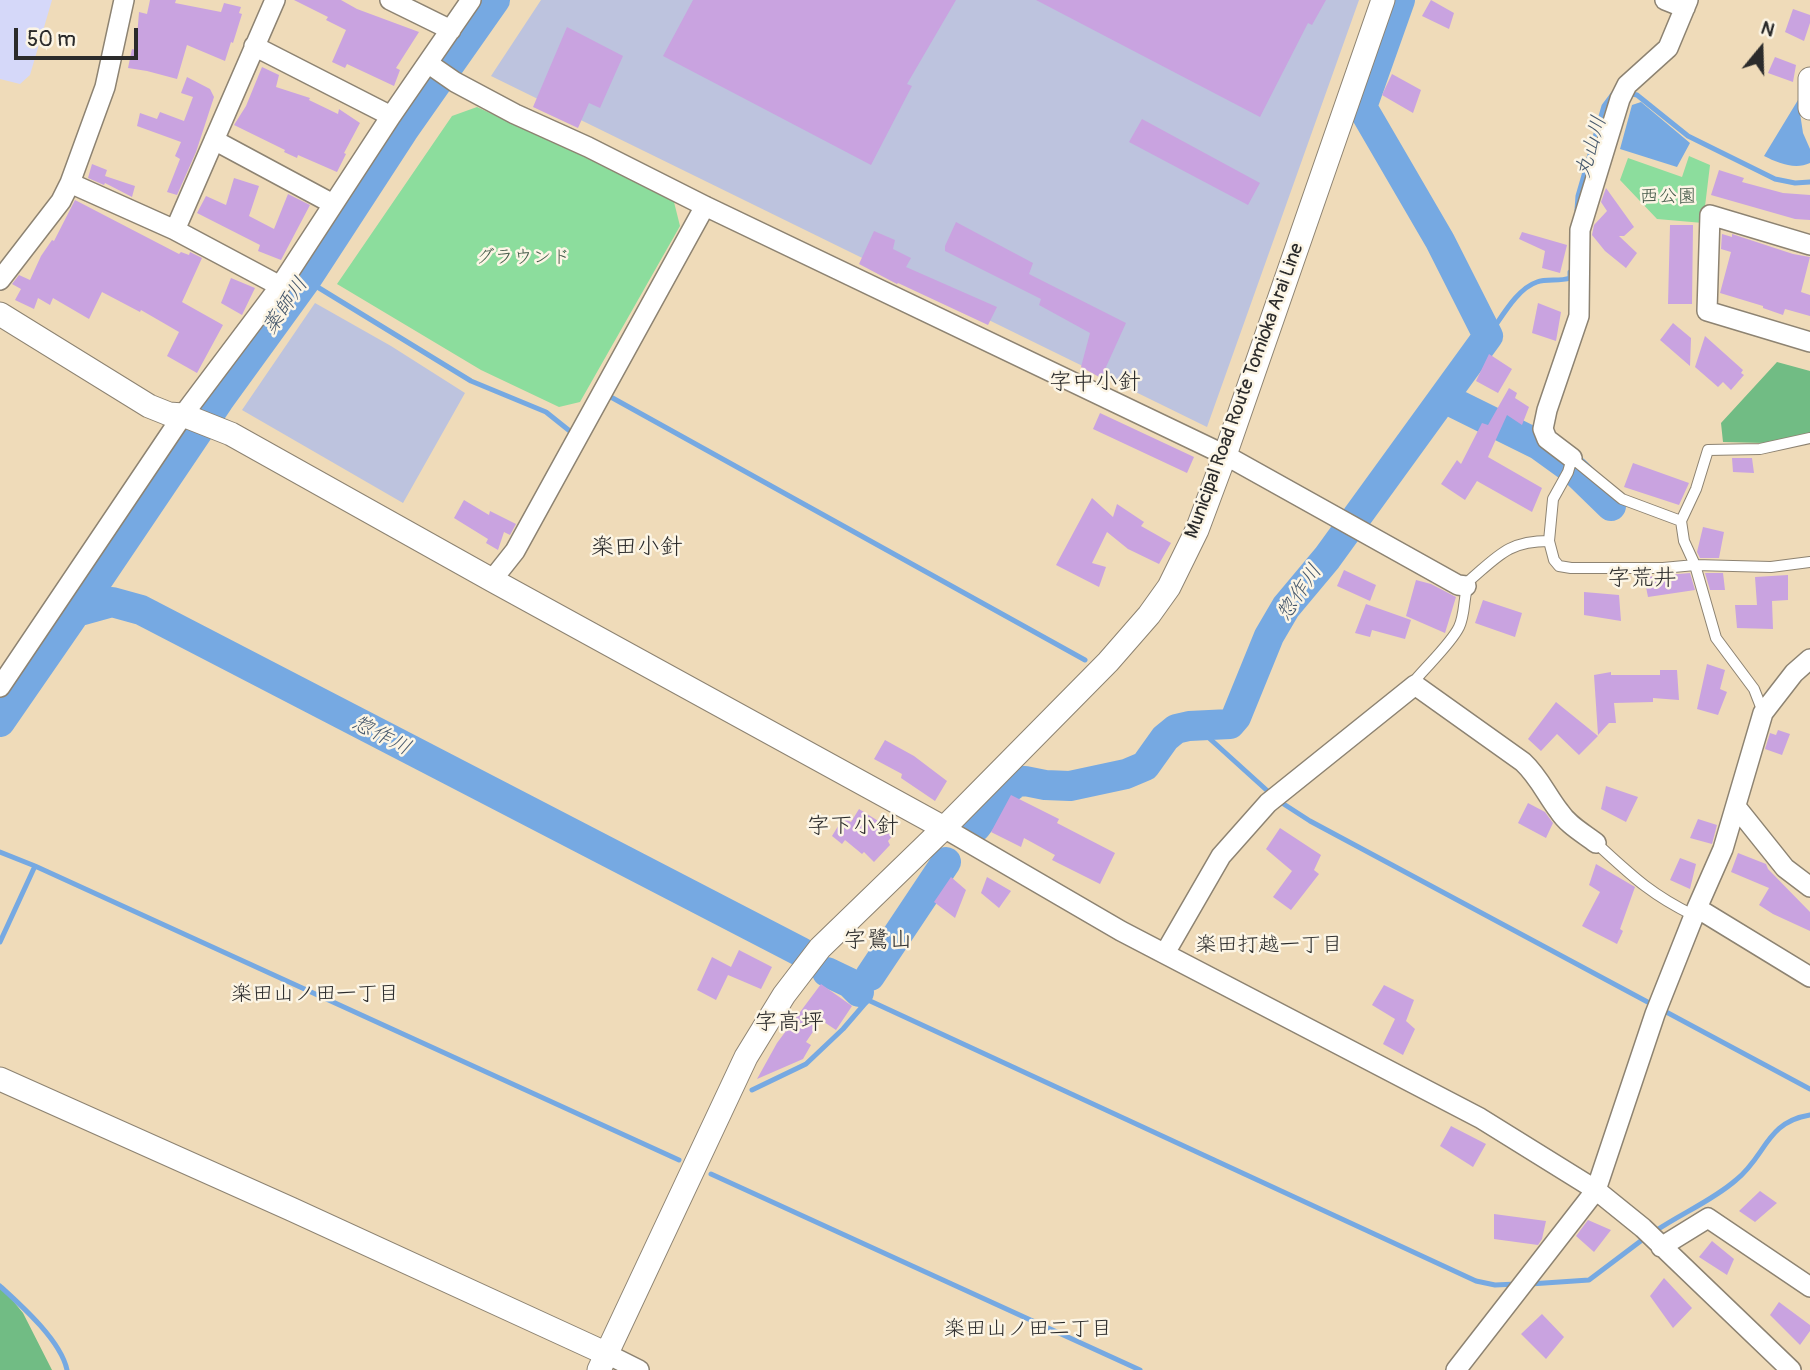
<!DOCTYPE html>
<html>
<head>
<meta charset="utf-8">
<style>
  body { margin:0 }
  #map { position:relative; width:1810px; height:1370px; overflow:hidden; background:#efdbb9; font-family:Pangolin,sans-serif }
  canvas { display:block }
  .north { position:absolute; left:1726px; top:14px; width:70px; height:70px; -webkit-text-stroke:5px #fcf5e5; paint-order:stroke; rotate:19deg; font-size:19px; font-weight:700; line-height:28px; text-align:center; color:#2b2b2b }
  .north::after { content:''; display:block; margin:auto; width:24px; height:32px; background:#2b2b2b; clip-path:polygon(50% 0,100% 100%,50% 72%,0 100%) }
  .scale { position:absolute; left:14px; top:28px; width:124px; height:32px; box-sizing:border-box; border:4px solid #2b2b2b; border-top:0; padding-left:9px; font-size:21px; line-height:24px; white-space:nowrap; color:#2b2b2b; -webkit-text-stroke:5px #fcf5e5; paint-order:stroke }
</style>
</head>
<body>
<div id="map">
<canvas width="1810" height="1370"></canvas>
<div class="north">N</div>
<div class="scale">50 m</div>
</div>
<script>
const ctx = document.querySelector('canvas').getContext('2d');
ctx.lineJoin = 'round';
function fillPath(path, color) {
  ctx.fillStyle = color;
  ctx.fill(path, 'evenodd');
}
function stroke(path, color, width, dash) {
  ctx.strokeStyle = color;
  ctx.lineWidth = width;
  ctx.lineCap = dash ? 'butt' : 'round';
  ctx.setLineDash(dash || []);
  ctx.stroke(path);
}
function label(font, color, halo, rows, align = 'center') {
  ctx.font = font + ' Pangolin,"Klee One",sans-serif';
  ctx.lineWidth = 5;
  ctx.setLineDash([]);
  ctx.textBaseline = 'middle';
  ctx.strokeStyle = halo;
  ctx.fillStyle = color;
  for (const [text, x, y, turn = 0] of rows) {
    ctx.save();
    ctx.translate(x, y);
    ctx.rotate((+turn || 0) * Math.PI / 180);
    ctx.textAlign = isNaN(turn) ? turn : align;
    if (halo) ctx.strokeText(text, 0, 0);
    ctx.fillText(text, 0, 0);
    ctx.restore();
  }
}
const built = new Path2D(`
  M0,0H52L30,75L20,84L0,79Z`);
const industrial = new Path2D(`
  M541,0H1359L1207,427L491,76Z
  M315,303L391,346L465,393L403,503L242,410Z`);
const green = new Path2D(`
  M477,107L673,198L680,226L580,402L559,407L481,370L337,284L452,116Z
  M1689,156L1710,165L1703,223L1657,219L1620,180L1628,158L1682,177Z`);
const forest = new Path2D(`
  M1777,362L1810,371V433L1764,443L1723,442L1721,423Z
  M0,1285L23,1313L52,1370H0Z`);
const water = new Path2D(`
  M1798,100L1803,133L1810,149V163C1795,170 1778,163 1764,156Z
  M1641,102L1690,143L1677,167L1620,149L1632,105Z`);
const stream = new Path2D(`
  M1628,93L1637,95L1688,136L1775,179L1795,183L1810,182
  M1577,210L1578,196L1604,106L1613,94
  M306,280L471,381L546,412L576,436
  M1488,336C1501,319 1516,289 1537,282C1547,278 1559,282 1570,278V272
  M608,397L609,396L1085,660
  M1209,738L1272,795
  M1279,801L1310,821L1810,1089
  M0,852L35,866L679,1160
  M0,942L35,866
  M859,992L868,1000L1476,1281L1495,1285L1517,1284
  M752,1090L806,1064L843,1029L868,1000
  M711,1174L1140,1370
  M1654,1232C1680,1214 1712,1201 1736,1180C1766,1156 1766,1122 1810,1115
  M1530,1284L1589,1280L1646,1237
  M0,1286C22,1306 61,1341 67,1370`);
const river = new Path2D(`
  M1444,398L1539,445L1575,471L1611,506
  M76,612L219,400L306,280L403,131L495,0
  M0,722L76,612L112,602L141,610L801,952
  M976,827L1001,794L1017,782L1025,781L1045,785L1070,786L1126,774L1145,766L1165,738L1176,729L1189,726L1230,724L1236,717L1269,636L1286,607L1327,558L1488,336L1440,241L1362,107L1400,0
  M827,972L850,983L859,992
  M870,976L946,862`);
const building = new Path2D(`
  M150,0H176L175,3L221,12L224,3L241,7L239,13L242,14L233,43L231,42L225,61L187,45L177,79L147,71L128,68L132,49L136,50L139,12L147,14Z
  M294,0H341L357,9L419,32L396,68L400,70L394,86L347,64L345,68L332,62L346,30L326,20L328,17Z
  M693,0H956L907,84L912,86L871,165L663,56Z
  M1036,0H1326L1312,25L1308,23L1260,117Z
  M1431,0L1454,13L1449,29L1422,16Z
  M1793,9L1810,15V23L1804,41L1785,32Z
  M567,27L623,56L600,108L589,103L578,128L533,107Z
  M1775,57L1796,65L1793,82L1768,73Z
  M262,67L279,75L276,87L310,98L309,100L338,114L339,109L360,123L344,153L346,154L337,172L298,155L297,158L284,152L285,150L234,125L246,106Z
  M1392,74L1421,90L1413,113L1382,95Z
  M187,77L210,89L214,97L196,152L177,195L167,192L180,159L175,156L181,142L137,126L140,113L157,119L160,112L184,121L193,97L181,93Z
  M1142,119L1260,183L1248,205L1129,142Z
  M92,164L107,170L105,176L135,186L132,197L105,183L104,185L88,178Z
  M1719,170L1744,178L1742,182L1783,193L1810,195V220L1795,219L1711,195Z
  M234,178L259,186L249,216L274,229L288,194L310,205L281,260L258,251L260,245L197,213L206,196L226,205Z
  M1606,188L1634,227L1624,236H1619L1637,253L1626,268L1605,251L1592,235L1594,225L1607,211L1601,202Z
  M75,200L179,254L181,252L189,255L190,252L202,258L182,302L223,325L197,373L167,356L179,332L141,310L140,312L102,292L89,319L53,298L50,305L38,298L34,309L15,300L21,289L12,284L19,275L30,280L41,256L52,240L54,241Z
  M956,222L1033,263L1029,274L1126,323L1101,378L1081,367L1090,333L1039,305L1041,299L945,251V246Z
  M1670,225H1693L1692,304H1668Z
  M874,231L895,240L893,249L911,258L906,267L997,307L988,325L898,283L897,284L859,264Z
  M1522,232L1567,245L1560,273L1542,268L1545,251L1519,239Z
  M1722,234L1732,237V234L1793,254L1810,257L1801,292L1810,295V316L1785,309L1783,315L1763,308V306L1720,293L1731,252L1721,249Z
  M231,278L255,288L242,315L221,303Z
  M1538,303L1561,312L1556,341L1532,333Z
  M1673,323L1691,338L1690,366L1660,340Z
  M1705,336L1743,370L1741,373L1744,375L1731,390L1723,382L1718,387L1695,367Z
  M1489,354L1512,369L1498,393L1476,381Z
  M1509,388L1517,393L1515,398L1529,407L1522,425L1507,415L1488,457L1542,488L1532,512L1477,481L1465,500L1441,484L1457,460L1461,464L1482,423L1488,425Z
  M1100,413L1194,457L1187,473L1093,429Z
  M1732,458H1752L1754,473L1733,472Z
  M1633,463L1689,483L1679,505L1624,487Z
  M1092,498L1113,517L1117,504L1144,522L1141,526L1171,543L1159,564L1128,549L1107,532L1092,563L1106,567L1099,587L1056,565Z
  M464,500L489,515L490,511L516,524L510,535L504,532L498,550L486,543L488,539L454,518Z
  M1703,527L1724,532L1719,558H1700L1697,552Z
  M1344,570L1376,585L1370,601L1337,586Z
  M1690,573L1695,590L1648,597L1644,577Z
  M1705,573H1723L1725,590H1710Z
  M1788,575V600L1772,601L1773,629L1737,628L1735,605H1757L1755,577Z
  M1416,580L1431,584L1456,597L1445,633L1406,616Z
  M1584,592L1619,595L1621,621L1584,615Z
  M1483,600L1522,613L1515,637L1475,623Z
  M1366,604L1411,620L1405,639L1372,630L1370,637L1355,633Z
  M1707,664L1725,670L1720,689L1727,692L1718,715L1697,709Z
  M1660,670H1677L1679,700L1653,698V702L1614,703L1616,723H1609L1598,735L1594,675L1611,672V675H1660Z
  M1556,702L1598,736L1579,755L1557,734L1541,751L1528,739Z
  M1778,730L1790,734L1782,755L1765,749L1770,733L1776,735Z
  M885,740L914,756L947,781L935,801L901,778L902,774L874,759Z
  M1606,786L1638,797L1626,822L1601,809Z
  M1011,795L1059,819L1057,823L1115,853L1100,884L1052,860L1055,855L1024,838L1021,847L991,832Z
  M1528,803L1545,812L1553,823L1546,838L1518,823Z
  M859,809L896,832L888,841L890,845L874,862L864,852L862,854L845,840L842,844L832,836L843,818L851,822Z
  M1698,819L1717,825L1712,844L1690,838Z
  M1280,828L1321,855L1314,870L1319,874L1291,910L1273,897L1292,871L1266,849Z
  M1738,853L1766,864L1768,869L1810,912V931L1773,914L1759,905L1769,888L1731,872Z
  M1680,858L1696,864L1690,889L1670,880Z
  M1596,864L1635,887L1620,929L1623,931L1617,944L1582,926L1600,892L1589,885Z
  M951,877L966,890L955,918L934,902Z
  M987,877L1011,891L999,908L981,893Z
  M739,950L772,967L761,989L728,975L716,1000L697,990L712,957L731,967Z
  M821,984L852,1006L836,1030L821,1020L806,1042L811,1045L803,1059L757,1079L777,1043Z
  M1384,985L1414,1000L1406,1021L1415,1029L1403,1055L1383,1044L1395,1019L1372,1005Z
  M1451,1126L1486,1144L1473,1167L1440,1146Z
  M1760,1191L1777,1203L1755,1222L1739,1211Z
  M1494,1214L1546,1221L1542,1239L1538,1245L1494,1239Z
  M1588,1220L1611,1230L1594,1252L1576,1236Z
  M1712,1241L1734,1259L1727,1275L1699,1257Z
  M1664,1278L1692,1308L1673,1328L1650,1296Z
  M1779,1302L1810,1325V1331L1800,1345L1770,1315Z
  M1542,1314L1564,1337L1546,1359L1521,1334Z`);
const service = new Path2D(`
  M1681,521L1696,489L1708,450L1760,449L1810,438
  M1549,541L1554,560L1559,566L1571,568H1663L1695,565L1771,567L1810,562
  M1415,685L1417,678C1428,665 1452,642 1459,627C1466,613 1463,591 1470,580C1499,555 1509,541 1549,541L1553,499L1568,472L1572,458L1622,499L1681,521L1684,541L1695,565L1716,638L1754,689L1763,712
  M1596,843C1631,875 1650,894 1693,915`);
const minor = new Path2D(`
  M390,0L451,30
  M1665,0L1685,8
  M254,46L391,116
  M429,64L455,82L515,114L588,147L705,206L1225,455L1458,585L1466,586
  M214,140L333,204
  M70,183L175,230L280,286
  M175,230L275,0
  M1810,245L1710,215L1707,311L1810,342
  M0,280L61,201L70,183L105,87L124,0
  M1572,458L1547,439L1543,429L1547,410L1579,316L1580,230L1620,99L1627,85L1668,48L1688,0
  M492,580L515,551L705,206
  M0,687L183,415L280,286L391,116L471,0
  M1737,808L1785,868L1810,887
  M944,828L1121,931L1480,1118L1596,1190L1643,1228L1791,1370
  M1697,908L1810,977
  M1165,953L1221,856L1268,803L1415,685L1523,762C1539,777 1546,794 1559,811C1568,825 1583,833 1596,843
  M1661,1247L1708,1218L1810,1287
  M607,1354L639,1370
  M1456,1370L1596,1190L1655,1014L1697,908L1723,849L1763,713L1794,673L1810,659`);
const tertiary = new Path2D(`
  M1810,79V108
  M0,314L149,406L169,414L183,415L231,434L492,580L944,828
  M0,1079L291,1209L607,1354
  M599,1370L746,1057L784,995L820,948L944,828L1108,662L1149,615L1169,587L1197,530L1225,455L1383,0`);
const parkNames = [
  ["西公園",1668,197],
  ["グラウンド",523,258]
];
const streetNames = [
  ["Municipal Road Route Tomioka Arai Line",1245,391,-70]
];
const waterNames = [
  ["丸山川",1592,147,-74],
  ["薬師川",286,306,-56],
  ["惣作川",1300,593,-56],
  ["惣作川",381,736,27]
];
const neighbourhoodNames = [
  ["楽田打越一丁目",1269,946],
  ["楽田山ノ田一丁目",315,995],
  ["楽田山ノ田二丁目",1028,1330]
];
const quarterNames = [
  ["字中小針",1095,383],
  ["楽田小針",637,548],
  ["字荒井",1642,579],
  ["字下小針",853,827],
  ["字鷺山",878,941],
  ["字高坪",789,1023]
];
fillPath(built, '#d5d8f9');
fillPath(industrial, '#bdc3de');
fillPath(green, '#8cdd9d');
fillPath(forest, '#71bc84');
fillPath(water, '#76a9e2');
stroke(stream, '#76a9e2', 5);
stroke(river, '#76a9e2', 30);
fillPath(building, '#c9a3e0');
stroke(service, '#8d8372', 12);
stroke(minor, '#8d8372', 22);
stroke(tertiary, '#8d8372', 25);
stroke(service, '#fff', 10);
stroke(minor, '#fff', 19);
stroke(tertiary, '#fff', 23);
label('19px', '#435848', '#fcf5e5', parkNames);
label('19px', '#2b2b2b', '#fcf5e5', streetNames);
label('italic 21px', '#45576b', '#fcf5e5', waterNames);
label('21px', '#2b2b2b', '#fcf5e5', neighbourhoodNames);
label('23px', '#2b2b2b', '#fcf5e5', quarterNames);
</script>
</body>
</html>
